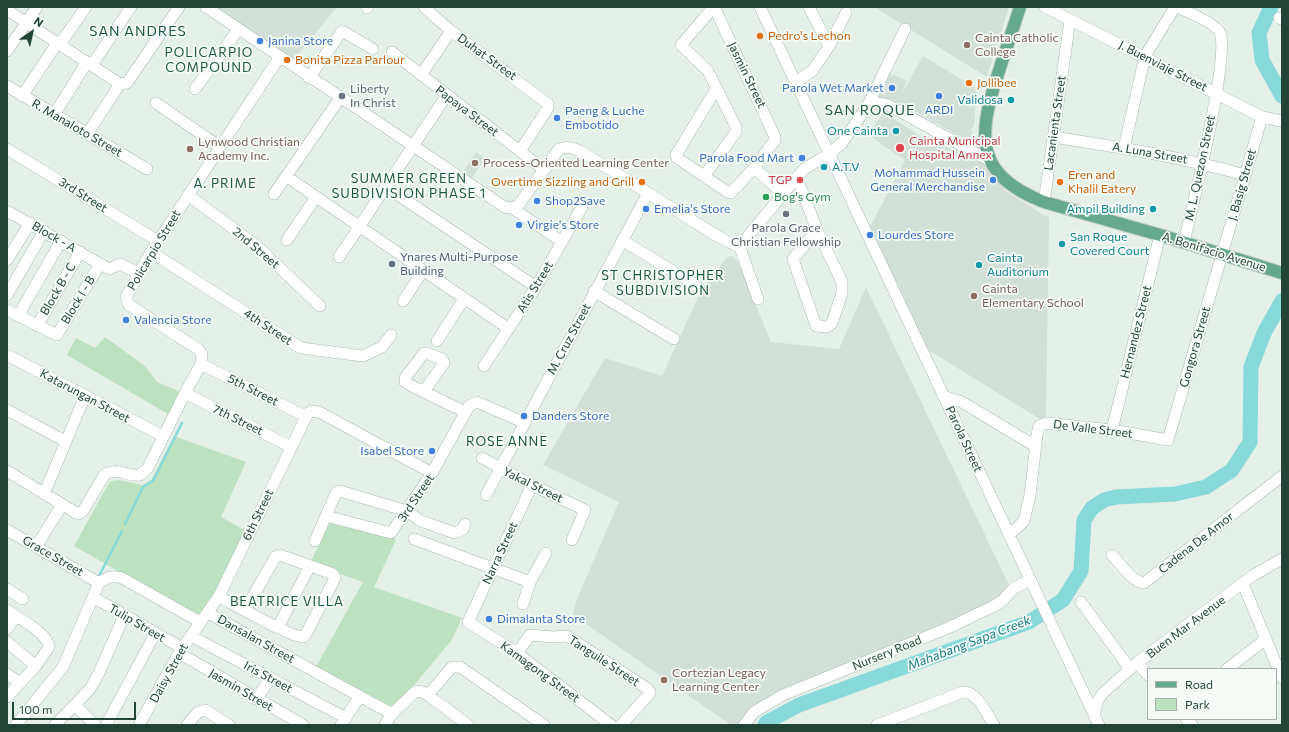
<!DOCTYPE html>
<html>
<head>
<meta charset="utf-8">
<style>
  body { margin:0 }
  #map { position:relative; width:1289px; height:732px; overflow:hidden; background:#e5f0e9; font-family:Commissioner,sans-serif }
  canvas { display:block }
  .frame { position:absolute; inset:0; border:8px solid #224436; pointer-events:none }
  .legend { position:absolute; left:1147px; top:668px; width:130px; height:52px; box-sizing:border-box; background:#f6fbf8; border:1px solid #a1b2aa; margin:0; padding:5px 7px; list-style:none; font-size:12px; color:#224436 }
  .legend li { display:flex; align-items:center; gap:8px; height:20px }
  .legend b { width:20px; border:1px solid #a1b2aa }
  .north { position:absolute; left:12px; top:12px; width:40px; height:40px; -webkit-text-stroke:3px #f6fbf8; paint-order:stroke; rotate:34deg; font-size:11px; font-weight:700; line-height:16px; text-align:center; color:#224436 }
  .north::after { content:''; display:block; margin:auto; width:14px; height:18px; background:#224436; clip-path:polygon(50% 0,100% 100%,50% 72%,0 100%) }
  .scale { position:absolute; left:12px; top:702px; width:124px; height:18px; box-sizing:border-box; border:2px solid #224436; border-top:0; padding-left:5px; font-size:12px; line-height:14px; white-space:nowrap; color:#224436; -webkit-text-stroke:3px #f6fbf8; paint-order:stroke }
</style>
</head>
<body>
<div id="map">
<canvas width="1289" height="732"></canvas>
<div class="frame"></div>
<ul class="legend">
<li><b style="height:5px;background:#65a98e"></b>Road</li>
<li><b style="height:11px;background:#bce2c1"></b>Park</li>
</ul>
<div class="north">N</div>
<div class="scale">100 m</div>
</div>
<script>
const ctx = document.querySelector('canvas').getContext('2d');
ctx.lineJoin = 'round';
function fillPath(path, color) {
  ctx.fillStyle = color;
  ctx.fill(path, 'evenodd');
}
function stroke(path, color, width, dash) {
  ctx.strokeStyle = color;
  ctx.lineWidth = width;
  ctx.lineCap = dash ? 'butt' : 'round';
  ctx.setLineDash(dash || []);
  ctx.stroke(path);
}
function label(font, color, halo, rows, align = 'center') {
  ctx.font = font + ' Commissioner,sans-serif';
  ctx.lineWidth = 3.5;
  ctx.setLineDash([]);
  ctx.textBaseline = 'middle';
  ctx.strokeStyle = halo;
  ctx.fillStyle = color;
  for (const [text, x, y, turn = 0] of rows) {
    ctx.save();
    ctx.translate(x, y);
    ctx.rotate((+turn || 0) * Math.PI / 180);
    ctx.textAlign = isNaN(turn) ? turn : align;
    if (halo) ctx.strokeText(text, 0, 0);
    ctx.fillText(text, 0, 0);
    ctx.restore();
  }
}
const built = new Path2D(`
  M218,7H337L293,61L216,10Z
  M874,7H1009L987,77Z
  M923,56L977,89L974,125L971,130L973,132L968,141L898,102L896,105L876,96L887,72L907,81L900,97Z
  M884,112L920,136L986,163L1005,184L1004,190L1049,218L1046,418L1040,419L925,348L869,229L905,160L868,135Z
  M476,152L485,158L472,178L463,172Z
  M732,256L738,262L771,342L839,349L866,287L1010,587L994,605L804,684L742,725H731L573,615L576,601L619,502L543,465L605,358L662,376L702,289L727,257Z`);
const green = new Path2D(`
  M105,337L145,366L157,382L176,390L184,396L173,417L67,355L76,338L95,348Z
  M174,436L246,462L221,517L248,532L205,615L196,616L74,546L110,481L120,480L142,485L151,480Z
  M332,518L396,540L374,587L462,618L451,641L395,708L316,667L363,582L310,563Z`);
const stream = new Path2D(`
  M125,524L143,487L153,481L182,423
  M98,578L122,531`);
const river = new Path2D(`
  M1271,7L1259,33L1262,60L1282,96
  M765,725L767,722L799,705L1029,622L1063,600L1081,571L1084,520L1092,508L1104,500L1116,497L1175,494L1206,487L1232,470L1250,442L1251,367L1264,333L1282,301`);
const minor = new Path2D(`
  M206,7L506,208L517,207L559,149C568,146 574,148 582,152L717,236L735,245L743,242L804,169L829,154L842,143L868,105L905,29
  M424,7L451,31L548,104V108L520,151
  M760,7L1099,725
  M809,7L829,46
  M1045,7L1262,117L1282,121
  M1176,7C1186,11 1216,23 1220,33C1230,57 1192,208 1184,242
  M367,8L368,7
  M7,10L120,84
  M1279,18L1282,19
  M60,44L86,7
  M7,51L37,7
  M392,52L543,169
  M92,65L131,7
  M421,75L451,31
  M309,78L342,31L373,49
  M795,83L813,70L829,46L846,13
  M7,86L147,169
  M195,89L238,30
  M22,96L58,42
  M156,103L220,147
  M868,105L877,103L888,105L990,161
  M54,115L87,62
  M87,134L120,84L127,83L179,7
  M1053,137C1118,147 1182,157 1245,175
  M1124,148L1145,56L1175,7
  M7,149L158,241
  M754,168L784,194
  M704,176L736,132V127L708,71L681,45L711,10L716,11L775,137V140L754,168L731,193H729L677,158L676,155L716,89
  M797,178L817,230L842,282V293L832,323L827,327L816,326L793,259L817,230
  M293,181L509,329
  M386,187L536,287
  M274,194L340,98
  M188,195L258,247L320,306
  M1044,202L1070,20
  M512,208L561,241
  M7,211L109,269L120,264L138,273
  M287,240L316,197
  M622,240L697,286
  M739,245L758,299
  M151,252L301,348L363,356L382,347L391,335
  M339,257L447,95
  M7,260L30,223
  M594,291L674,339
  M7,295L44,231
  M403,301L423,271
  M7,310L57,335L100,264
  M18,316L61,241
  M37,326L80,252
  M437,341L464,299
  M7,355L163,436
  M201,364L305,416
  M484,366L536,287L582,207
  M424,391L444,363L442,359L426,353H424L405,378V382L408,384L465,412
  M185,393L291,447
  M943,396L962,402L1035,446
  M7,410L65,441
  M1112,430L1160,235
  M482,458L532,485L585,510L572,540
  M7,471L78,514L83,511L105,474C118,467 127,477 140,475L148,468L185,393L201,364L202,354L198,349L129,305L126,297L151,252L279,58
  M532,485L468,622L517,653L611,725
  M44,494L85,396
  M486,495L648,193
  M326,516L391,533L432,473L469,406L477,402L525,423
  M7,530L99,583
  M1009,535L1024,521L1030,495L1037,435L1039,426L1046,423L1112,430L1168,440L1262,117
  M414,539L530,582
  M315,541L336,493L340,491L407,511L421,521L455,533L463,529L465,524
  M36,547L62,505
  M1112,555C1121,564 1131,581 1144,583L1282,476
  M1243,584L1282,678
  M7,589L23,599
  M219,596L223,599C238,606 290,637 303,637L306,634L335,578L333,574L280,555L276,556L245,610
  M93,597L182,648
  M1081,602L1130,669
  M523,604L530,582L546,553
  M7,610C19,619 48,633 49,647L36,666L7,697
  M208,613L392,714
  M278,627L310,566
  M7,629L16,616
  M191,636L346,718
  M7,642L36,666
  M179,653L303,725
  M517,653L530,635L553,637L567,636L648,689L650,693L621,725
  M1137,663L1148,675
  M1227,669L1266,639
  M7,674L20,683
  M428,695L452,667H460L544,725
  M256,699L271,678
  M75,705L95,725
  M1094,716L1097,702L1103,693L1137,663L1252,576L1282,559
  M1186,719L1192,725
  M16,725L63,667L99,583C107,577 112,575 122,578L200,622
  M55,725L90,689L98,675L124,616
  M106,725L155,634
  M139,725L179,653L219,596L308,413L311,411L319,412L432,473
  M187,725L198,712L205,710L229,725
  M341,725L360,696
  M385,725L392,714L416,691L423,692L428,695L468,725
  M744,725L754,712L783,695L948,628L994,606L1002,601L1014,588L1030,580
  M877,725L963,692C978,692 986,713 994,725`);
const major = new Path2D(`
  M1020,7C1013,29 1005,52 998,74C977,137 975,175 1044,202L1160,235L1282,273`);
const markers = [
  [760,36,4,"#e8710a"],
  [260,41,4,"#3f7fe0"],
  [967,45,4,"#8d6e63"],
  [287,60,4,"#e8710a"],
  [969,83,4,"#e8710a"],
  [892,88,4,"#3f7fe0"],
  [342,96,4,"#6b7280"],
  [939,96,4,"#3f7fe0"],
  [1011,100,4,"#0f9aa8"],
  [557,118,4,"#3f7fe0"],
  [896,131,4,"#0f9aa8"],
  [900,148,5,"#e0444e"],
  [190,149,4,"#8d6e63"],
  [802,158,4,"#3f7fe0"],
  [475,163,4,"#8d6e63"],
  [824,167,4,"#0f9aa8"],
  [800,180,4,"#e0444e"],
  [993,180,4,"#3f7fe0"],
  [642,182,4,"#e8710a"],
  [1060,182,4,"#e8710a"],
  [766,197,4,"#2e9e5b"],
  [537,201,4,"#3f7fe0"],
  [646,209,4,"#3f7fe0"],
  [1153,209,4,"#0f9aa8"],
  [786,214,4,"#6b7280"],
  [519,225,4,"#3f7fe0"],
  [870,235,4,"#3f7fe0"],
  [1062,244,4,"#0f9aa8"],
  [392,264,4,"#5c6f8a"],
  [979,265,4,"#0f9aa8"],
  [974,296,4,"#8d6e63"],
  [126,320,4,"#3f7fe0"],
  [524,416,4,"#3f7fe0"],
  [432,451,4,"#3f7fe0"],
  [489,619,4,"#3f7fe0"],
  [664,680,4,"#8d6e63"]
];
const foodNames = [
  ["Pedro's Lechon",768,36],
  ["Bonita Pizza Parlour",295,60],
  ["Jollibee",977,83],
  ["Eren and",1068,175],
  ["Khalil Eatery",1068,189],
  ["Overtime Sizzling and Grill",634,182,"right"]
];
const educationNames = [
  ["Cainta Catholic",975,38],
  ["College",975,52],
  ["Lynwood Christian",198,142],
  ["Academy Inc.",198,156],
  ["Process-Oriented Learning Center",483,163],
  ["Cainta",982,289],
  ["Elementary School",982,303],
  ["Cortezian Legacy",672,673],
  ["Learning Center",672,687]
];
const shopNames = [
  ["Janina Store",268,41],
  ["Parola Wet Market",884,88,"right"],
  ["ARDI",939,110,"center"],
  ["Paeng & Luche",565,111],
  ["Embotido",565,125],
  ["Parola Food Mart",794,158,"right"],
  ["Mohammad Hussein",985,173,"right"],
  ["General Merchandise",985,187,"right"],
  ["Shop2Save",545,201],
  ["Emelia's Store",654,209],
  ["Virgie's Store",527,225],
  ["Lourdes Store",878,235],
  ["Valencia Store",134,320],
  ["Danders Store",532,416],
  ["Isabel Store",424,451,"right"],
  ["Dimalanta Store",497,619]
];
const streetNames = [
  ["Duhat Street",487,57,36],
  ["J. Buenviaje Street",1163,66,27],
  ["Jasmin Street",747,75,64],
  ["Papaya Street",467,111,37],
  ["Lacanienta Street",1055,123,-82],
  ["R. Manaloto Street",77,128,30],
  ["A. Luna Street",1150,153,10],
  ["M. L. Quezon Street",1200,168,-78],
  ["J. Basig Street",1242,185,-74],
  ["3rd Street",83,195,32],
  ["Block - A",54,237,30],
  ["2nd Street",256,248,40],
  ["Policarpio Street",154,250,-59],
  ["A. Bonifacio Avenue",1214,252,17],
  ["Atis Street",535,287,-59],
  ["Block B - C",58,289,-60],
  ["Block I - B",78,300,-59],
  ["4th Street",268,327,33],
  ["Hernandez Street",1136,332,-76],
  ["M. Cruz Street",569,339,-62],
  ["Gongora Street",1195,347,-74],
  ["5th Street",253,390,27],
  ["Katarungan Street",85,396,28],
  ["7th Street",238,420,26],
  ["De Valle Street",1093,429,7],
  ["Parola Street",964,439,65],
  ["Yakal Street",533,485,26],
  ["3rd Street",416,498,-56],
  ["6th Street",258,515,-64],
  ["Cadena De Amor",1196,543,-38],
  ["Narra Street",500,553,-65],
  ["Grace Street",53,556,30],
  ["Tulip Street",137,623,30],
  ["Buen Mar Avenue",1186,627,-37],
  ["Dansalan Street",256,639,29],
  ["Nursery Road",887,653,-22],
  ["Tanguile Street",604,661,33],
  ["Kamagong Street",540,672,36],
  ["Daisy Street",169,673,-61],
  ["Iris Street",268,677,28],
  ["Jasmin Street",241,690,30]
];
const worshipNames = [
  ["Liberty",350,89],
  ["In Christ",350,103],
  ["Parola Grace",786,228,"center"],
  ["Christian Fellowship",786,242,"center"]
];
const cultureNames = [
  ["Validosa",1003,100],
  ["One Cainta",888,131],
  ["A.T.V",832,167,"left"],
  ["Ampil Building",1145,209],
  ["San Roque",1070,237,"left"],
  ["Covered Court",1070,251,"left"],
  ["Cainta",987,258,"left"],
  ["Auditorium",987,272,"left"]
];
const healthNames = [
  ["Cainta Municipal",909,141],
  ["Hospital Annex",909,155],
  ["TGP",792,180,"right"]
];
const leisureNames = [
  ["Bog's Gym",774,197]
];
const serviceNames = [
  ["Ynares Multi-Purpose",400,257],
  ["Building",400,271]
];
const neighbourhoodNames = [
  ["POLICARPIO",209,53],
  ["COMPOUND",209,68],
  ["SUMMER GREEN",409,179],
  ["SUBDIVISION PHASE 1",409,194],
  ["A. PRIME",225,184],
  ["ST CHRISTOPHER",663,276],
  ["SUBDIVISION",663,291],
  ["ROSE ANNE",507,442],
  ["BEATRICE VILLA",287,602]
];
const waterNames = [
  ["Mahabang Sapa Creek",969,643,-21]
];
const quarterNames = [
  ["SAN ANDRES",138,31],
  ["SAN ROQUE",870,110]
];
fillPath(built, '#d3e0d8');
fillPath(green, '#bce2c1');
stroke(stream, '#88d9d9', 2.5);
stroke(river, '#88d9d9', 15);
stroke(minor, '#a7b9b0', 12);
stroke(major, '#c1cbc7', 14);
stroke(minor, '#fff', 11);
stroke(major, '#65a98e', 12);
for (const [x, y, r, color] of markers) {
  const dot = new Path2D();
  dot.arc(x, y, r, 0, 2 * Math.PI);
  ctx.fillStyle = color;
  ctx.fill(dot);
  stroke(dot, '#f6fbf8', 1.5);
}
label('12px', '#c56008', '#f6fbf8', foodNames, 'left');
label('12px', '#785e54', '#f6fbf8', educationNames, 'left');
label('12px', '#366cbe', '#f6fbf8', shopNames, 'left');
label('12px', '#224436', '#f6fbf8', streetNames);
label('12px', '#5b616d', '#f6fbf8', worshipNames, 'left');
label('12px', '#0d838f', '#f6fbf8', cultureNames, 'right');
label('12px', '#be3a42', '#f6fbf8', healthNames, 'left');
label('12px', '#27864d', '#f6fbf8', leisureNames, 'left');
label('12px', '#4e5e75', '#f6fbf8', serviceNames, 'left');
ctx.letterSpacing = '1px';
label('13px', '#1b5940', '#f6fbf8', neighbourhoodNames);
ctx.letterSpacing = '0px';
label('italic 13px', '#147f81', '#f6fbf8', waterNames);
ctx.letterSpacing = '1px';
label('14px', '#1b5940', '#f6fbf8', quarterNames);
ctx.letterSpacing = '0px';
</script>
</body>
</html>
